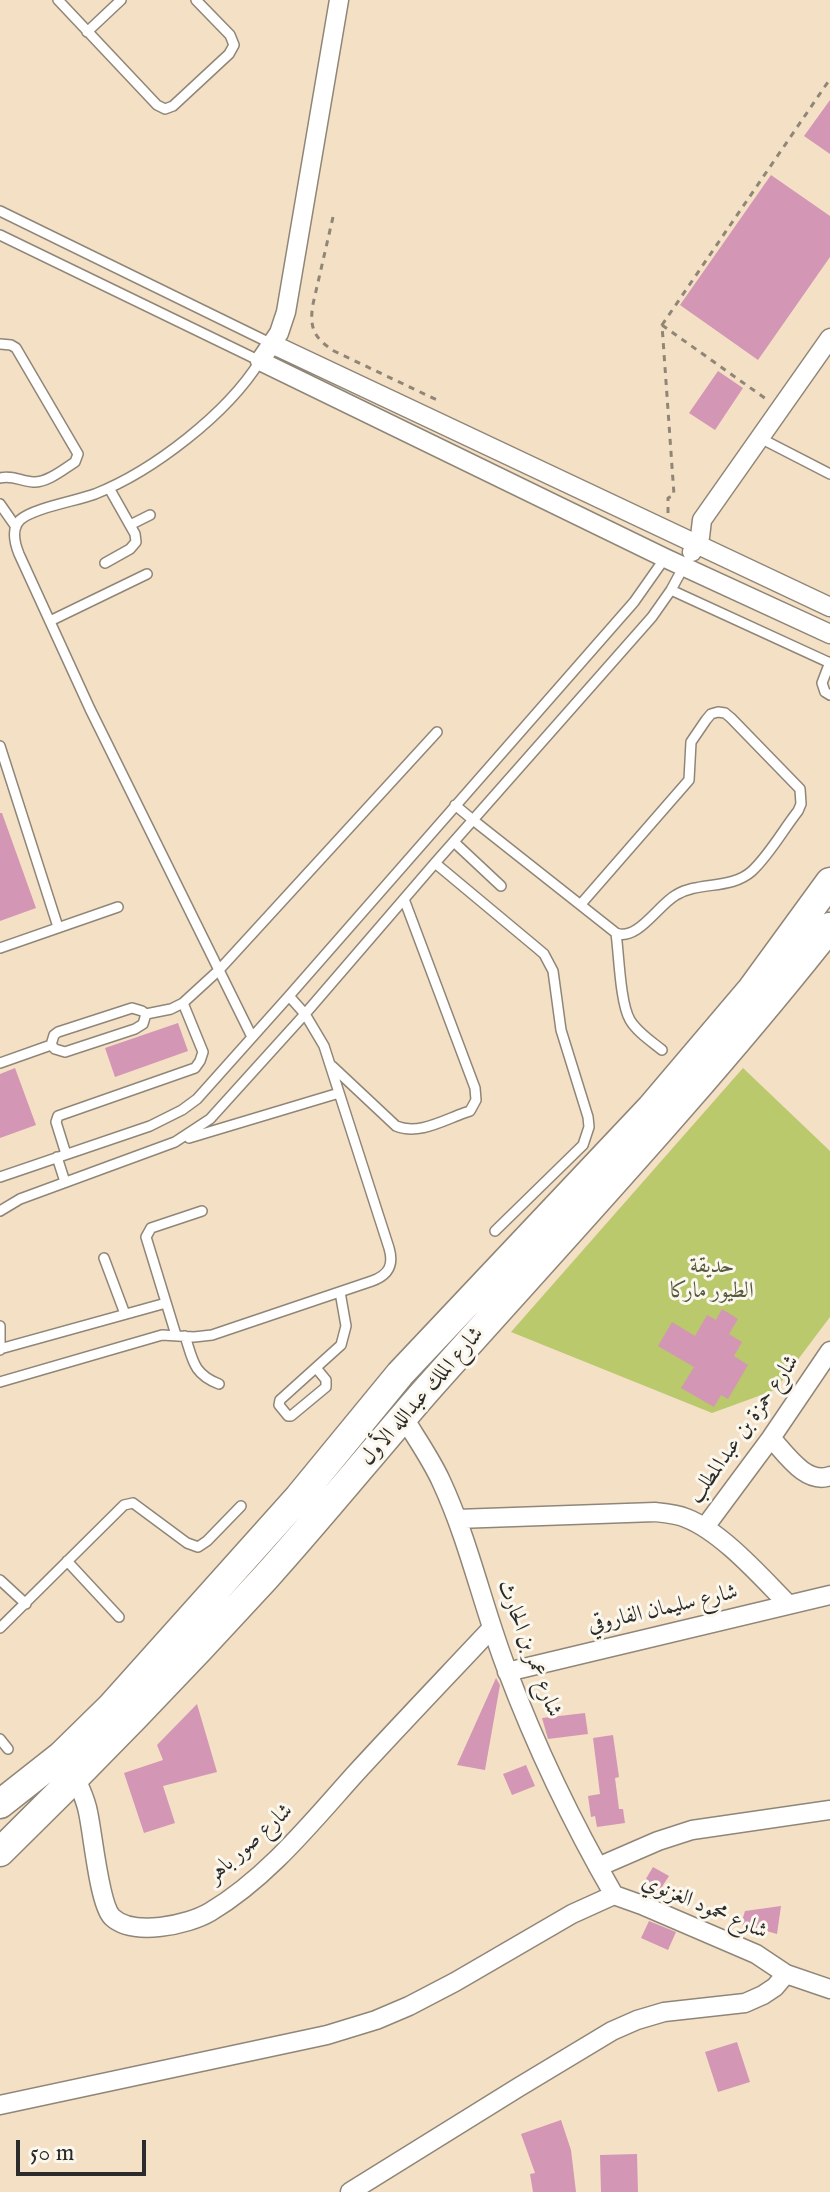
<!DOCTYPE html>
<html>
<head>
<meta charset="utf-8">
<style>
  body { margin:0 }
  #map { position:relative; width:830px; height:2192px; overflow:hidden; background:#f4e0c5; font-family:"IM FELL English",serif }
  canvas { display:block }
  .scale { position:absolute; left:16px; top:2140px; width:130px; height:36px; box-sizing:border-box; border:4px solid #2b2b2b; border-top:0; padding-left:10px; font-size:24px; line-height:28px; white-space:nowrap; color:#2b2b2b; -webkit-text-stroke:6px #fbf7ec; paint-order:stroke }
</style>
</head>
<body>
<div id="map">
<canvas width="830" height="2192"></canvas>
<div class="scale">50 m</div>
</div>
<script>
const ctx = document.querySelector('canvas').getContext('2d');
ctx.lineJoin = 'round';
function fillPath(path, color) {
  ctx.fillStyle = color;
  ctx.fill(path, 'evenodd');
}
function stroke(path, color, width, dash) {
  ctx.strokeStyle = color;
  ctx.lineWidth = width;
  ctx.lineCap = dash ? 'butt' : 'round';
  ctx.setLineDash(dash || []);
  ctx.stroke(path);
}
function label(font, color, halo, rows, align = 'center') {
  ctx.font = font + ' "IM FELL English",Amiri,serif';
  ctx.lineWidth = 6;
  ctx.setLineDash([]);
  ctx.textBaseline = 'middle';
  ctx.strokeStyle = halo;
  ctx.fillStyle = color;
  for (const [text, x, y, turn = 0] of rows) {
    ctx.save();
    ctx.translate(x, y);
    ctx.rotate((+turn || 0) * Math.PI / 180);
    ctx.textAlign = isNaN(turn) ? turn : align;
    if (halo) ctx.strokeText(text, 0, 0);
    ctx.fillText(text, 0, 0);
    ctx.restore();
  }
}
const green = new Path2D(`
  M743,1068L830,1151V1317L775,1390L712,1413L511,1332Z`);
const building = new Path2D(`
  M830,100V154L804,136Z
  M771,175L830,216V257L758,360L680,305Z
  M718,371L743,388L715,430L689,413Z
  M0,813H2L36,908L0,921Z
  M178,1023L188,1051L115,1077L105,1048Z
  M15,1068L36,1125L0,1138V1074Z
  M722,1309L738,1319L729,1334L742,1342L734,1356L748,1365L728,1399L721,1395L714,1407L681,1388L694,1367L658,1346L672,1322L695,1336L707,1315L716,1320Z
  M496,1678L500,1685L485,1770L457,1765Z
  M197,1704L217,1772L163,1786L175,1823L144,1833L124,1773L163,1760L157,1745Z
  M585,1713L588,1734L548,1739L542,1718Z
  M613,1735L619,1777L615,1778L619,1809H623L625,1823L597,1827L595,1816L591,1817L588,1796L600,1794L593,1738Z
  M526,1765L535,1786L512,1795L503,1774Z
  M653,1867L669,1876L656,1896L641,1887Z
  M781,1906L777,1934L741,1924L745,1911Z
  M649,1921L676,1932L668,1950L641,1938Z
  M737,2042L750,2082L718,2092L705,2052Z
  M561,2120L571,2150L576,2192H533L530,2174L535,2173L521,2134Z
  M637,2154L638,2192H601L600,2155Z`);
const path = new Path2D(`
  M333,217L313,304C309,328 314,338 334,351L437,400
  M662,325L766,399
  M668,513V498L674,495L662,325L830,79`);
const service = new Path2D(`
  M58,0L157,105L165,109L173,106L229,54L234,45L230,35L196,0
  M87,32L121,0
  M0,211L272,344
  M0,235L260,361C227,414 153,471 95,494C76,501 33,508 20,520C11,529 15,544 19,554L90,709L252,1037
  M0,344L11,345L16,348L78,454L75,462C64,469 47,483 33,482C21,481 12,475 0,478
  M760,438L830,474
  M0,504L16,527
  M130,525L150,515
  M105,563L130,549L136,542L135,534L109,488
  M671,590L830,663
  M50,621L147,574
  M830,662L822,683L825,692L830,695
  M0,746L58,927
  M455,805L473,820L616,933C637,942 658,905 676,895C699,881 731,890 752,871C770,854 783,830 798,811L801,804L800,789L731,718L725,713L718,712L711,714L706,720L691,742L689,780L581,904
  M454,842L501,886
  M435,863L537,948L544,954L553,971L561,1030L588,1117L589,1127L583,1145L495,1231
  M616,933C619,954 620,1003 630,1020C637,1032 651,1041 662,1050
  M0,948L118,907
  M51,1045L54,1035L58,1032L132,1008L142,1011L146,1014L171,1009L183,1003L219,970L437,732
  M51,1045L55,1049L65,1052L135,1029L143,1024L146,1014
  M0,1063L51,1045
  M332,1066L396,1126C418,1135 442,1121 464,1113L470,1111L476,1100L475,1088L404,899
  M189,1138L339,1093
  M66,1154L56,1122L58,1116L195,1068L200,1061L203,1052L183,1003
  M57,1157L65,1182
  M0,1177L150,1126L182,1110L197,1099L289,996L634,602L665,558
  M0,1211L20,1199L175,1142L210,1119L305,1014L435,863L652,617L671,590L684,566
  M104,1258L125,1314
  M0,1326V1350
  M176,1335L146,1237L151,1228L202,1211
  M185,1336C193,1360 193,1374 219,1384
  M0,1349L166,1303
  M317,1369L326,1380V1387L291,1416H288L279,1405L280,1400L341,1345L346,1326L340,1292
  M0,1382L162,1335L194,1337L212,1335L372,1281C389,1275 394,1265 389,1248L324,1046L305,1014L289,996
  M67,1561L119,1617
  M0,1580L26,1604
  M0,1628L124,1505L133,1503L187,1543L198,1547L207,1541L241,1506
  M0,1739L8,1749`);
const minor = new Path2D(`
  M339,0L286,312L279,333L260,361L665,558L830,634
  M272,344L830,607
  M692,552L700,537L702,520L830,338
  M404,1418C416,1438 431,1459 441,1481C469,1541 483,1608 507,1670C536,1747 573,1824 614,1895
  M771,1438C786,1454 806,1485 830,1476
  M457,1519L655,1512C665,1513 677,1514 686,1518C722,1532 761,1577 788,1604
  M705,1527L771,1438L830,1351
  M507,1672L830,1595
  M76,1778C80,1789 86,1800 88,1812C93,1834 99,1904 112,1917C133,1937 188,1925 210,1912C267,1878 311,1823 355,1774C400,1725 446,1677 492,1628
  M598,1867L658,1841L692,1830L830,1810
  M786,1974L830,1989
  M0,2105L327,2035L376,2020L409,2006L455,1982L572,1914L614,1895L642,1905L756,1954L786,1974L775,1987L763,1995L745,2003L664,2012L637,2020L612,2031L519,2087L350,2192`);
const primary = new Path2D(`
  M0,1804L61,1756L111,1707L299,1497L400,1374L651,1108L752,989L830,882
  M0,1852C91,1763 179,1672 265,1578C319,1518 371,1454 424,1393C561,1239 702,1089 830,927`);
const parkNames = [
  ["حديقة",712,1267],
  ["الطيور ماركا",712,1292]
];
const streetNames = [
  ["شارع الملك عبدالله الأول",423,1397,-49],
  ["شارع حمزة بن عبدالمطلب",745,1430,-55],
  ["شارع سليمان الفاروقي",663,1610,-13],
  ["شارع عمر بن الحارث",528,1649,69],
  ["شارع صور باهر",251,1844,-42],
  ["شارع محمود الغزنوي",704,1908,23]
];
fillPath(green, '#b9c96c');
fillPath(building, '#d496b5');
stroke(service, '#908678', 12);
stroke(minor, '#908678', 21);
stroke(primary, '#908678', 31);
stroke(path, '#908678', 3, [6, 6]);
stroke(service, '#fff', 9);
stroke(minor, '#fff', 18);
stroke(primary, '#fff', 28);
label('22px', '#565a3e', '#fbf7ec', parkNames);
label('22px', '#2b2b2b', '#fbf7ec', streetNames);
</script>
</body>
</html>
